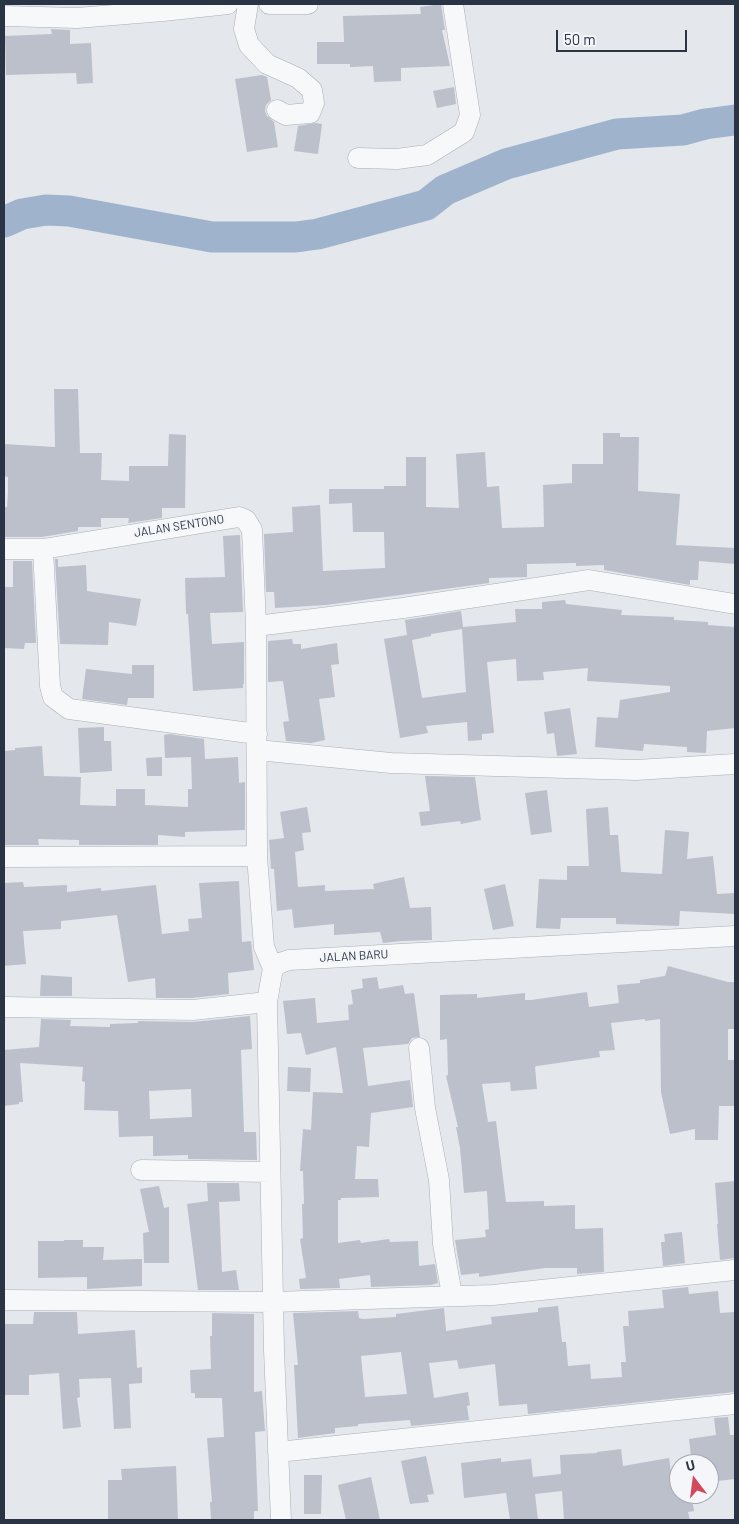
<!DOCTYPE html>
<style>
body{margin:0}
#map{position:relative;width:739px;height:1524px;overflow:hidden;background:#e4e7ec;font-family:Barlow,sans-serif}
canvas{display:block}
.frame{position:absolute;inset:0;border:5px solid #2b3445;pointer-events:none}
.north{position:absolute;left:669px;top:1454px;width:50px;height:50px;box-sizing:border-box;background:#f4f6f9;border:1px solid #a4a8b1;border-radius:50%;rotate:345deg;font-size:14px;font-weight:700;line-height:20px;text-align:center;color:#2b3445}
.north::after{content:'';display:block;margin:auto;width:18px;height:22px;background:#d1495b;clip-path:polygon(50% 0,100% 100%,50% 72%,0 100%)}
.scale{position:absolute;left:556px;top:30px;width:131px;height:22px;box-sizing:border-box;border:2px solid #2b3445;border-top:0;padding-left:6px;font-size:15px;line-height:18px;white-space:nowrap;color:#2b3445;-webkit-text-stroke:4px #f4f6f9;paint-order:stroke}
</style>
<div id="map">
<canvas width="739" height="1524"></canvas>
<div class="frame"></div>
<div class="north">U</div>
<div class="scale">50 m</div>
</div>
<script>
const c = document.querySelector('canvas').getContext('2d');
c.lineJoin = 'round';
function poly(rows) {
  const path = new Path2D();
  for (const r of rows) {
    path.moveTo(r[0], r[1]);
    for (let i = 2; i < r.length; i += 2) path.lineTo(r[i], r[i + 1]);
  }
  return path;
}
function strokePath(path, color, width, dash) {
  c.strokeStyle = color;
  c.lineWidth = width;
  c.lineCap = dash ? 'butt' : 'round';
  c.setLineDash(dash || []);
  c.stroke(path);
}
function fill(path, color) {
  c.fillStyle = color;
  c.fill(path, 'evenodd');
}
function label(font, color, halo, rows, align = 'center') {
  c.font = font + ' Barlow,sans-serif';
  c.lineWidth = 5;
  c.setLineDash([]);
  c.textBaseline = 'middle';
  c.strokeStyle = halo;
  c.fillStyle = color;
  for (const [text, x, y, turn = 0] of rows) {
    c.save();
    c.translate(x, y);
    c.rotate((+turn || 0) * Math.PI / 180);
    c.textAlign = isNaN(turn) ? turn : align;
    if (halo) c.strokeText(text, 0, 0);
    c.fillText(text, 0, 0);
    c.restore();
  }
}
strokePath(poly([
 [4,222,22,214,46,210,69,211,212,237,296,237,318,234,426,205,445,190,506,164,617,134,683,130,705,124,735,120]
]), '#9fb4cc', 31);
fill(poly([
 [441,4,445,30,442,30,450,66,401,68,401,81,374,82,373,66,350,67,350,64,317,64,317,42,344,42,343,16,421,14,420,7],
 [51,29,70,30,70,44,91,43,93,83,77,84,76,73,6,75,5,36,52,34],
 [262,75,267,77,271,100,266,105,265,111,267,116,274,122,278,147,247,152,235,79],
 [454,87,456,104,437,108,433,91],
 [315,123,322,124,318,154,294,151,298,126],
 [54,389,78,389,80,453,102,453,101,480,129,481,129,466,168,466,169,434,186,435,185,508,162,508,162,518,128,523,129,518,101,518,101,527,78,527,78,531,42,537,4,537,4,507,7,507,8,493,8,477,4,476,4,444,55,447],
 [603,433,620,433,620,437,639,437,638,491,680,494,676,545,735,548,735,564,699,561,698,580,690,580,690,585,604,570,604,565,576,566,576,563,527,564,527,577,489,578,489,583,326,605,275,608,274,592,266,592,264,534,293,532,292,507,320,505,323,571,385,568,384,532,353,532,352,503,329,504,329,489,384,489,384,486,406,486,406,457,426,457,426,507,459,508,456,454,485,452,487,487,499,486,502,528,544,527,543,485,572,483,572,464,603,464],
 [240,535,243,612,210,613,212,644,244,642,244,684,243,684,243,688,193,691,188,614,186,614,185,578,225,577,223,536],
 [55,559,58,559,58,567,86,565,87,591,141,599,136,626,109,622,108,645,60,644],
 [13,561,32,561,36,643,25,643,24,649,4,648,4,587,13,587],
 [565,600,566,604,622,610,621,615,674,617,674,620,708,622,708,625,735,627,735,728,707,731,706,753,687,752,687,747,644,744,643,751,595,747,597,717,618,718,620,700,670,692,670,686,587,681,588,668,543,672,544,680,517,681,516,659,487,662,494,733,482,734,482,740,468,741,467,722,426,726,428,733,400,738,384,639,407,635,405,620,461,611,463,627,516,622,515,609,542,609,542,602],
 [462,629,466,692,422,698,412,640,431,636,431,634],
 [292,639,293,644,301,644,301,649,337,643,339,664,331,665,335,697,319,699,325,740,311,743,286,741,283,722,289,721,283,681,268,682,268,641],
 [132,665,154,665,154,698,128,698,127,705,82,699,86,669,132,674],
 [570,708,577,754,557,756,554,733,547,734,544,712],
 [104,727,104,741,111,741,112,771,80,773,78,728],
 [169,734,204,739,205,759,238,757,239,783,245,782,245,830,185,832,185,837,158,835,158,845,79,845,79,840,38,839,39,845,4,845,4,751,15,750,15,748,42,746,44,776,81,777,80,805,116,806,116,789,145,789,145,805,188,807,188,789,192,789,191,757,165,758,164,735],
 [162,757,162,776,147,776,146,758],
 [425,776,475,777,481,820,461,824,460,821,421,826,419,812,430,811],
 [547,790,552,832,531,835,525,793],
 [307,807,311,832,302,833,304,850,295,852,298,887,325,885,325,891,374,889,373,884,404,877,410,908,431,907,432,940,401,941,383,943,380,932,334,935,334,924,294,928,292,909,277,911,274,869,271,869,269,840,284,838,280,812],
 [608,807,610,835,618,835,621,872,662,874,665,830,689,832,687,859,713,856,717,894,735,893,735,914,680,911,679,926,616,924,616,918,561,918,560,929,536,928,539,879,567,880,567,866,589,866,586,809],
 [239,881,242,942,251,941,254,970,228,973,229,994,192,998,156,998,155,978,128,982,117,915,61,921,61,929,23,931,26,964,4,966,4,883,23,882,24,887,67,885,67,892,101,888,101,891,156,885,162,934,189,931,188,919,202,918,199,883],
 [505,884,514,926,493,930,484,889],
 [668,966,728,982,735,982,735,1029,728,1029,728,1060,735,1060,735,1106,719,1106,718,1140,695,1140,695,1129,670,1134,661,1092,660,1019,645,1021,645,1019,611,1023,615,1050,599,1051,600,1057,537,1066,535,1067,537,1089,511,1091,510,1082,482,1084,488,1122,496,1121,506,1202,544,1201,544,1206,575,1205,575,1229,603,1228,604,1272,577,1274,577,1268,545,1268,479,1277,479,1273,461,1275,455,1240,486,1237,485,1230,489,1229,487,1191,464,1193,460,1148,456,1127,458,1127,446,1076,448,1075,447,1039,440,1040,440,995,477,994,477,998,525,993,525,1000,531,1000,587,992,589,1007,619,1003,617,985,640,983,640,980,665,976],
 [41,975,72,977,72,996,40,996],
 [377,977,379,989,403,985,405,994,414,993,420,1037,412,1038,408,1044,363,1048,368,1086,410,1080,413,1107,371,1113,369,1147,357,1146,355,1179,378,1179,379,1197,341,1198,341,1200,338,1200,338,1243,360,1240,361,1243,389,1239,390,1242,418,1241,419,1266,435,1264,438,1283,431,1285,371,1287,370,1275,339,1279,340,1288,300,1289,299,1279,306,1278,300,1239,303,1238,302,1204,304,1204,303,1171,300,1171,303,1129,311,1130,313,1092,343,1093,336,1047,306,1055,301,1033,287,1034,283,1001,315,998,317,1023,349,1020,348,1005,353,1004,351,990,363,988,362,979],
 [250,1016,252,1049,241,1050,244,1132,256,1132,257,1160,188,1159,188,1155,153,1156,153,1136,119,1137,118,1111,84,1110,85,1082,82,1081,83,1067,20,1063,23,1102,19,1102,19,1104,4,1106,4,1050,39,1047,41,1019,71,1020,70,1026,110,1027,110,1024,138,1023,138,1021,193,1022],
 [191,1089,192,1117,150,1119,149,1091],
 [288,1067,311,1068,310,1092,287,1091],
 [735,1181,735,1206,734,1206,735,1258,720,1260,717,1224,718,1224,715,1183],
 [207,1183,239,1183,240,1201,219,1202,222,1272,236,1270,239,1290,198,1290,187,1204,208,1201],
 [159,1186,164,1208,169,1207,169,1263,144,1263,143,1233,149,1232,140,1189],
 [682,1232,685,1263,663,1266,661,1242,665,1242,664,1234],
 [64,1240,83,1240,83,1247,104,1247,103,1260,142,1259,142,1286,87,1289,87,1277,38,1278,38,1241,64,1241],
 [688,1287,689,1294,718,1291,720,1313,735,1312,735,1392,528,1414,527,1404,499,1406,495,1364,459,1369,457,1360,429,1363,434,1398,468,1392,470,1405,467,1406,469,1420,411,1426,410,1420,358,1424,358,1426,335,1428,335,1433,298,1438,294,1365,298,1365,293,1313,358,1311,359,1318,363,1319,396,1317,396,1314,444,1308,446,1331,492,1324,491,1317,538,1312,538,1308,558,1306,562,1342,566,1342,568,1366,590,1364,591,1379,622,1377,621,1362,626,1362,623,1326,629,1326,628,1311,664,1308,662,1290],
 [401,1352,407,1394,365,1397,361,1356],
 [34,1312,77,1312,78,1334,135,1330,137,1368,142,1367,142,1383,129,1384,131,1428,114,1429,111,1378,79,1379,80,1397,77,1398,81,1427,63,1429,59,1373,29,1375,29,1395,4,1395,4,1324,33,1324],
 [212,1313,254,1314,254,1392,262,1391,265,1431,255,1432,258,1511,254,1511,254,1520,211,1520,210,1502,212,1502,207,1438,224,1437,222,1398,195,1398,195,1393,191,1393,190,1370,211,1369,210,1336,212,1336],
 [728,1417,730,1435,735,1435,735,1479,709,1482,709,1464,692,1464,689,1439,716,1435,714,1418],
 [621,1449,623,1466,669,1458,674,1494,691,1494,694,1511,688,1512,690,1520,564,1520,562,1491,535,1494,538,1520,510,1520,506,1493,464,1498,461,1463,501,1458,501,1462,531,1459,533,1477,561,1474,560,1455,597,1453,597,1452],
 [426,1456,434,1494,427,1495,429,1502,410,1504,401,1461],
 [176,1466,178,1520,108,1520,108,1480,122,1480,121,1469],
 [304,1475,322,1475,321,1514,304,1514],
 [371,1477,380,1520,346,1520,338,1485]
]), '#bbc0ca');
const minor = poly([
 [248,4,244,29,249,45,267,64,298,78,312,90,314,103,310,113,286,115,277,110],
 [269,4,308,4],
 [4,16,77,18,163,11,228,4],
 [358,158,397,159,427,155,464,132,470,115,453,4],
 [4,549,43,549,239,517,246,520,252,530,256,626,257,856,264,947,273,968],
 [43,549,50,686,53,697,69,709,257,734],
 [256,626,403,608,589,580,735,604],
 [257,750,391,763,636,770,735,764],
 [4,857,257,856],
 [267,1002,274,1350,281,1520],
 [4,1007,193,1010,267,1002,273,968,280,963,289,960,735,936],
 [419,1048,425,1108,439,1180,443,1244,452,1295],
 [141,1170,270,1172],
 [4,1300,273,1302,493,1295,735,1270],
 [278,1452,735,1404]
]);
strokePath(minor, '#a9aeb7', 21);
strokePath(minor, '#f7f8fa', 20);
label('12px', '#2b3445', '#f4f6f9', [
 ["JALAN SENTONO",179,526,-9],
 ["JALAN BARU",354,956,-3]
]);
</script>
